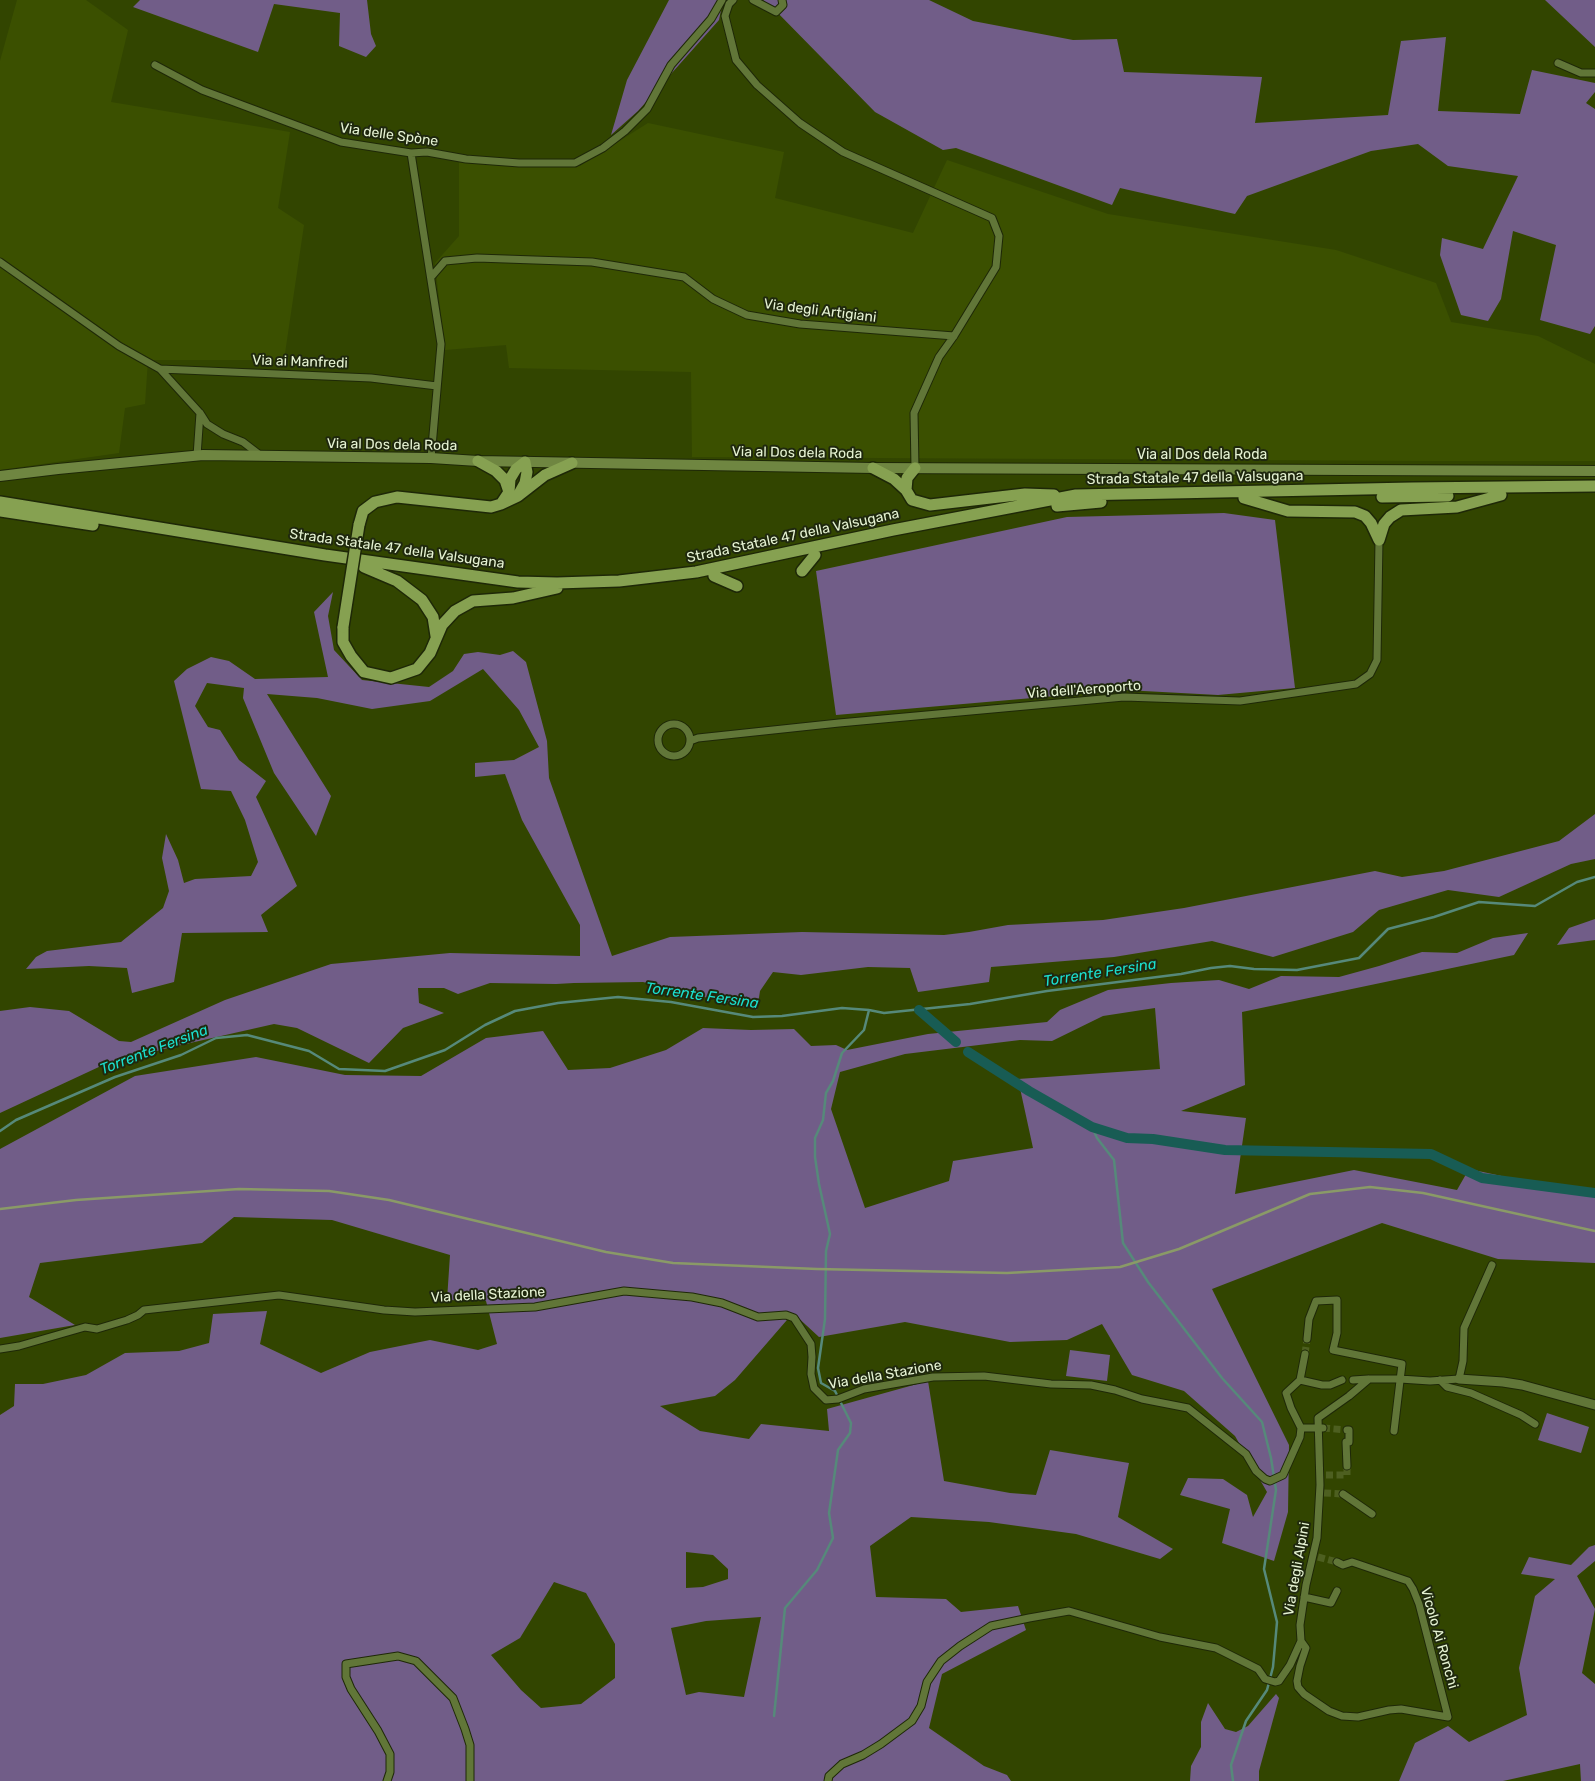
<!DOCTYPE html>
<meta charset="utf-8">
<style>
body{margin:0}
canvas{display:block;background:#324500}
</style>
<canvas width="1595" height="1781"></canvas>
<script>
const c = document.querySelector('canvas').getContext('2d');
c.lineJoin = 'round';
function fill(path, color) {
  c.fillStyle = color;
  c.fill(path, 'evenodd');
}
function poly(rows) {
  const path = new Path2D();
  for (const r of rows) {
    if (r.length === 3) {
      path.moveTo(r[0] + r[2], r[1]);
      path.arc(r[0], r[1], r[2], 0, 2 * Math.PI);
      continue;
    }
    path.moveTo(r[0], r[1]);
    for (let i = 2; i < r.length; i += 2) path.lineTo(r[i], r[i + 1]);
  }
  return path;
}
function strokePath(path, color, width, dash) {
  c.strokeStyle = color;
  c.lineWidth = width;
  c.lineCap = dash ? 'butt' : 'round';
  c.setLineDash(dash || []);
  c.stroke(path);
}
function label(font, color, halo, rows, align = 'center') {
  c.font = font + ' Rubik,sans-serif';
  c.lineWidth = 4;
  c.setLineDash([]);
  c.textBaseline = 'middle';
  c.strokeStyle = halo;
  c.fillStyle = color;
  for (const [text, x, y, turn = 0] of rows) {
    c.save();
    c.translate(x, y);
    c.rotate((+turn || 0) * Math.PI / 180);
    c.textAlign = isNaN(turn) ? turn : align;
    if (halo) c.strokeText(text, 0, 0);
    c.fillText(text, 0, 0);
    c.restore();
  }
}
fill(poly([
 [17,0,86,0,128,30,111,102,290,132,278,208,304,225,284,360,148,360,145,404,125,408,119,453,0,470,0,61],
 [648,123,784,152,775,198,913,233,947,160,1108,214,1336,250,1436,283,1451,322,1538,336,1595,364,1595,461,1435,461,692,457,691,372,509,368,506,345,445,350,435,263,459,236,459,155,580,166]
]), '#3b5000');
fill(poly([
 [140,0,367,0,371,34,376,46,366,57,339,46,340,13,274,4,258,52,133,7],
 [669,0,723,0,719,20,638,111,611,135,627,80],
 [763,0,929,0,973,21,1073,40,1117,39,1124,72,1262,77,1255,123,1388,115,1401,41,1446,37,1438,111,1520,114,1532,70,1595,83,1595,92,1586,103,1595,109,1595,326,1590,334,1540,320,1556,245,1513,231,1501,299,1488,321,1461,315,1440,255,1442,238,1483,249,1518,176,1448,166,1418,144,1371,151,1247,196,1235,214,1120,188,1112,205,956,148,943,150,875,112,772,7],
 [1545,0,1595,0,1595,47],
 [1224,513,1275,520,1295,688,1218,695,1125,690,836,715,816,571,1067,517],
 [333,592,328,616,334,650,362,680,429,687,453,671,464,654,478,652,500,655,513,651,526,662,547,741,549,778,612,956,670,937,802,932,944,935,969,932,1008,925,1103,920,1184,908,1375,871,1402,877,1444,871,1559,841,1595,814,1595,859,1571,864,1499,897,1448,890,1379,910,1353,932,1273,957,1212,941,1114,957,991,967,989,982,918,992,910,968,868,967,801,975,773,972,760,991,757,1010,643,982,574,983,556,984,490,983,458,994,444,988,418,988,419,1003,444,1013,403,1028,369,1063,297,1028,274,1024,168,1048,101,1066,0,1113,0,1011,30,1007,69,1011,119,1041,131,1042,225,1000,331,964,450,953,580,956,580,925,522,820,505,774,475,777,475,763,514,760,539,747,519,710,483,669,430,701,372,709,317,698,267,694,331,796,316,836,274,773,243,698,244,688,207,683,195,706,208,727,220,730,239,760,266,781,256,797,297,886,261,915,268,932,182,933,174,982,132,993,127,968,89,966,26,969,36,957,47,951,121,942,163,908,169,891,162,858,166,834,178,860,184,883,195,879,251,876,258,862,245,820,231,791,201,789,174,681,187,669,211,657,229,661,255,679,328,677,314,612],
 [1595,919,1595,940,1557,945,1569,928],
 [1528,933,1514,955,1242,1012,1245,1085,1181,1111,1246,1118,1235,1194,1354,1170,1457,1190,1469,1169,1595,1196,1595,1263,1498,1259,1382,1223,1212,1289,1289,1445,1288,1512,1274,1561,1222,1543,1230,1509,1180,1495,1188,1478,1223,1479,1247,1495,1253,1517,1267,1492,1235,1436,1184,1391,1132,1375,1102,1324,1067,1340,1010,1342,905,1322,819,1337,793,1313,735,1380,715,1396,660,1406,700,1431,749,1439,761,1424,829,1431,827,1409,928,1381,944,1481,1010,1493,1036,1495,1050,1450,1129,1463,1118,1517,1173,1549,1160,1559,1076,1534,989,1522,911,1517,870,1546,876,1597,946,1599,961,1612,1018,1606,1026,1630,942,1674,929,1728,984,1766,1007,1775,1011,1781,0,1781,0,1415,14,1406,15,1384,43,1384,86,1375,125,1353,179,1351,209,1343,213,1314,267,1311,260,1344,321,1373,370,1352,430,1340,478,1350,497,1344,486,1301,447,1300,450,1255,332,1220,234,1217,202,1243,40,1263,29,1297,75,1325,0,1338,0,1149,135,1076,256,1057,345,1075,421,1076,486,1038,543,1031,568,1070,610,1068,666,1050,703,1028,751,1030,794,1029,811,1046,836,1045,847,1050,928,1034,1047,1022,1060,1010,1108,990,1171,983,1219,980,1249,989,1281,976,1339,977,1379,966,1422,952,1457,953,1493,938],
 [1155,1008,1160,1069,1018,1079,1033,1148,953,1161,949,1181,865,1208,831,1109,840,1072,905,1054,1020,1040,1052,1041,1103,1016],
 [686,1552,713,1555,728,1569,728,1579,703,1587,686,1588],
 [554,1582,586,1593,615,1644,615,1678,581,1704,541,1708,521,1690,491,1655,520,1638],
 [761,1617,744,1697,699,1692,686,1695,671,1628,706,1621],
 [1070,1350,1110,1355,1107,1381,1066,1376],
 [1547,1413,1589,1427,1581,1453,1538,1440],
 [1595,1545,1595,1561,1577,1576,1595,1609,1582,1673,1595,1684,1595,1781,1581,1781,1580,1764,1503,1781,1399,1781,1415,1743,1448,1726,1469,1742,1527,1715,1519,1668,1535,1596,1555,1579,1521,1574,1529,1557,1571,1565,1589,1547],
 [1276,1694,1279,1698,1259,1771,1259,1781,1190,1781,1191,1766,1201,1747,1201,1722,1208,1703,1225,1729,1236,1732,1248,1726]
]), '#715d88');
strokePath(poly([
 [1092,1127,1097,1138,1114,1160,1123,1243,1148,1282,1222,1378,1262,1422,1271,1458,1276,1490,1264,1569,1277,1622,1273,1667,1267,1690,1246,1721,1231,1765,1233,1781],
 [0,1131,16,1120,115,1077,181,1055,216,1038,247,1035,309,1051,339,1069,385,1071,445,1050,485,1025,515,1011,558,1003,618,997,671,1002,753,1017,782,1016,842,1008,869,1010,884,1013,970,1004,1047,991,1181,974,1211,968,1230,966,1254,969,1297,970,1359,958,1388,929,1434,917,1479,902,1535,906,1577,882,1595,877],
 [774,1716,785,1608,817,1570,833,1538,829,1513,838,1450,850,1433,851,1423,835,1391,821,1383,818,1368,825,1319,826,1251,830,1234,819,1184,815,1157,815,1138,823,1120,826,1093,833,1081,842,1053,864,1030,869,1010]
]), '#56897a', 2.5);
strokePath(poly([
 [919,1010,956,1042],
 [968,1052,1029,1091,1092,1127,1127,1138,1153,1139,1225,1150,1431,1154,1482,1178,1595,1193]
]), '#185c54', 10);
strokePath(poly([
 [1305,1354,1307,1339],
 [1323,1428,1347,1430],
 [1326,1475,1347,1475,1347,1466],
 [1324,1493,1343,1494],
 [1318,1557,1337,1562]
]), '#4d5f20', 7, [7, 3.5]);
const minor = poly([
 [733,0,729,4,725,16,736,60,757,85,800,123,843,152,992,218,999,236,996,267,954,336,939,357,914,413,915,468],
 [753,0,776,12,783,5,782,0],
 [1558,63,1581,73,1595,73],
 [155,65,202,90,341,142,411,153,427,152,466,159,519,163,575,163,603,148,625,131,647,109,671,65,711,19,722,0],
 [411,153,441,344,431,458],
 [0,262,119,346,160,369,371,378,437,386],
 [432,276,445,261,477,258,592,262,684,277,713,299,747,315,800,324,954,336],
 [160,369,200,413,207,424,223,434,243,442,260,455],
 [197,456,200,413],
 [674,740,16],
 [690,741,698,738,839,723,1124,697,1240,701,1356,684,1370,674,1377,660,1379,540],
 [1307,1339,1309,1319,1316,1301,1337,1300,1337,1333,1333,1350,1402,1364,1394,1431],
 [0,1349,19,1346,85,1327,97,1329,127,1320,138,1315,144,1310,279,1295,384,1310,415,1312,535,1307,624,1291,692,1297,722,1303,758,1317,786,1315,794,1318,811,1344,812,1357,811,1374,814,1388,826,1400,838,1399,864,1389,933,1377,984,1376,1051,1384,1091,1385,1115,1390,1142,1399,1188,1408,1246,1454,1256,1471,1265,1479,1270,1481,1283,1475,1300,1437,1301,1428],
 [1300,1380,1322,1385,1330,1385,1342,1380],
 [1353,1380,1368,1379],
 [1440,1380,1447,1387,1471,1393,1521,1415,1535,1424],
 [1301,1428,1291,1408,1286,1393,1300,1380,1305,1354],
 [1301,1428,1323,1428],
 [1347,1430,1349,1430,1349,1442,1346,1442,1347,1466],
 [1343,1494,1372,1514],
 [1304,1597,1331,1603,1337,1591],
 [1301,1641,1306,1648,1300,1666,1297,1681,1298,1687,1304,1694,1329,1711,1342,1716,1358,1717,1389,1710,1401,1709,1448,1717,1419,1604,1413,1589,1408,1581,1352,1562,1343,1565,1337,1562],
 [387,1781,390,1772,390,1754,378,1731,351,1689,346,1677,346,1664,398,1656,416,1661,453,1698,465,1729,470,1745,470,1781],
 [828,1781,829,1776,842,1764,863,1755,881,1744,912,1721,921,1706,927,1682,941,1661,960,1646,991,1626,1029,1618,1069,1611,1160,1637,1216,1648,1258,1669,1265,1679,1275,1682,1279,1681,1290,1665,1301,1641,1300,1625,1306,1585,1317,1538,1320,1485,1318,1418,1349,1396,1369,1379,1400,1379,1430,1381,1459,1379,1463,1361,1464,1328,1492,1265]
]);
const tertiary = poly([
 [1459,1379,1503,1382,1522,1385,1595,1405]
]);
const secondary = poly([
 [0,476,58,469,203,455,431,458,478,461,873,468,1595,471]
]);
const trunk = poly([
 [478,461,496,471,505,480,508,489],
 [873,468,894,479,906,490,912,500,930,505,1025,494,1054,495],
 [906,490,907,478,915,468],
 [1382,497,1448,496],
 [1244,498,1288,511,1355,512,1365,516,1371,523,1379,540],
 [0,502,325,555,518,582,557,583,619,581,696,572,893,530,1076,495,1412,488,1595,486],
 [501,504,509,492,510,479,516,469,525,462,527,472,525,483,520,492],
 [1057,506,1101,502],
 [0,511,93,525],
 [359,525,363,511,375,502,397,497,491,507,501,504,518,496,545,475,572,463],
 [1379,540,1384,524,1390,517,1401,510,1457,507,1501,495],
 [364,567,397,581,422,600,433,617,436,636],
 [802,571,815,555],
 [714,576,737,586],
 [343,627,343,642,351,656,364,672,391,678,417,669,430,653,442,625,455,611,473,601,513,598,557,588]
]);
strokePath(minor, '#1e2807', 9);
strokePath(tertiary, '#1e2807', 11);
strokePath(secondary, '#1e2807', 12);
strokePath(trunk, '#1e2807', 14);
strokePath(minor, '#617638', 7);
strokePath(tertiary, '#617638', 9);
strokePath(secondary, '#6f8641', 10);
strokePath(trunk, '#86a151', 11);
strokePath(poly([
 [0,1209,76,1200,239,1189,329,1191,389,1200,606,1252,673,1263,817,1269,1007,1273,1120,1267,1179,1249,1310,1194,1370,1187,1423,1193,1595,1231]
]), '#8a9a67', 2.5);
const trunkBridge = poly([
 [343,627,359,525]
]);
strokePath(trunkBridge, '#1e2807', 14, []);
strokePath(trunkBridge, '#86a151', 11);
label('14px', '#e6f3d3', '#1f280e', [
 ["Via delle Spòne",389,135,8],
 ["Via degli Artigiani",820,311,7],
 ["Via ai Manfredi",300,362,2],
 ["Via al Dos dela Roda",392,445,1],
 ["Via al Dos dela Roda",797,453,1],
 ["Via al Dos dela Roda",1202,455],
 ["Strada Statale 47 della Valsugana",1195,478,-1],
 ["Strada Statale 47 della Valsugana",793,536,-12],
 ["Strada Statale 47 della Valsugana",397,549,8],
 ["Via dell'Aeroporto",1084,690,-4],
 ["Via della Stazione",488,1295,-3],
 ["Via della Stazione",885,1375,-10],
 ["Via degli Alpini",1297,1569,-80],
 ["Vicolo Ai Ronchi",1439,1638,74]
]);
label('italic 15px', '#1bdfce', '#1f280e', [
 ["Torrente Fersina",1100,973,-9],
 ["Torrente Fersina",702,996,8],
 ["Torrente Fersina",154,1050,-21]
]);
</script>
